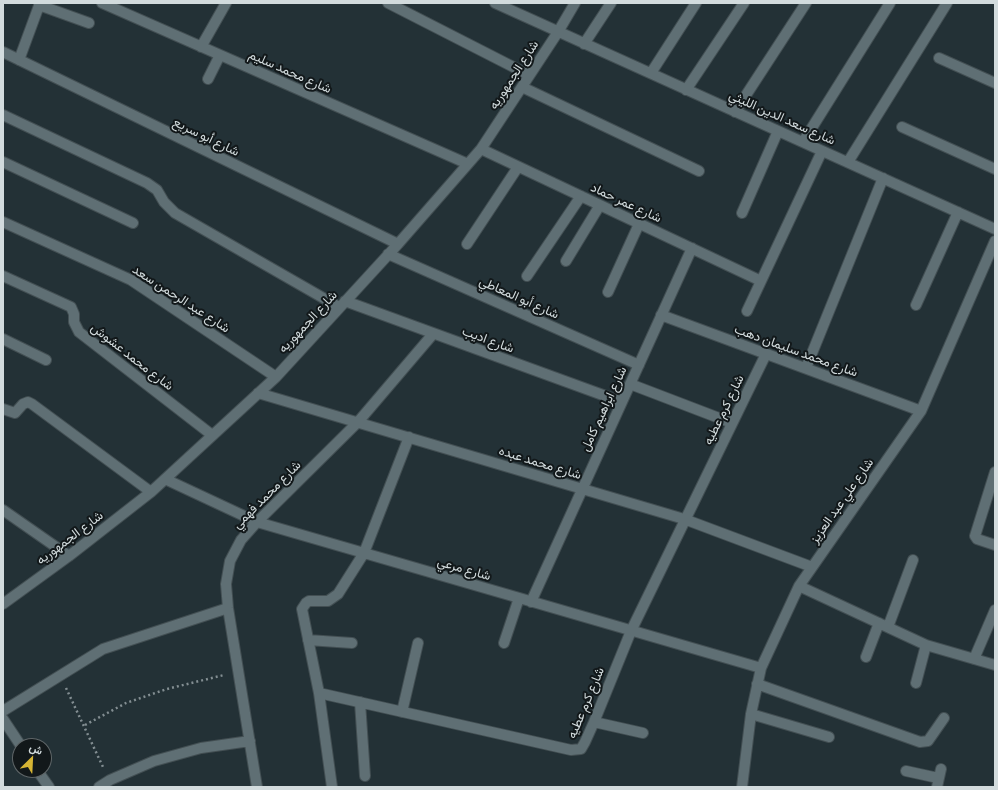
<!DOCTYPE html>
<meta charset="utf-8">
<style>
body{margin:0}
#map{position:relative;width:998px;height:790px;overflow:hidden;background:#233136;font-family:Literata,Vazirmatn,serif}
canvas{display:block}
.frame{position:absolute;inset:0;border:4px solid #d2dbdd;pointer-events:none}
.north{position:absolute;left:12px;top:738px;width:40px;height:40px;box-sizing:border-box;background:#12181a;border:1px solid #5f6668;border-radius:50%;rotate:24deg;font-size:11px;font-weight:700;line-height:16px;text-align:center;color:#d2dbdd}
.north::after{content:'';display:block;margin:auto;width:14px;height:18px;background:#d6b534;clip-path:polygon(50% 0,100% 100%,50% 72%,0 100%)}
</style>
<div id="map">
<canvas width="998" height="790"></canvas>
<div class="frame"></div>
<div class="north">ش</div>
</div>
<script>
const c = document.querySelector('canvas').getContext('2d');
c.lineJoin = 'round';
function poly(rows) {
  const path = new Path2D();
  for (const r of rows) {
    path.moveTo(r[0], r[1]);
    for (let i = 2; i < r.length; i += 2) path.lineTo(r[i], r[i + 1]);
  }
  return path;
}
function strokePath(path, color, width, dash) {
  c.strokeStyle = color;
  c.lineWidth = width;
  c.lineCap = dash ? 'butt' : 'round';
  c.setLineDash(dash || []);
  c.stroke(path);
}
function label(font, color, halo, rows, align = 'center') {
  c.font = font + ' Literata,Vazirmatn,serif';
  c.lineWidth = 4;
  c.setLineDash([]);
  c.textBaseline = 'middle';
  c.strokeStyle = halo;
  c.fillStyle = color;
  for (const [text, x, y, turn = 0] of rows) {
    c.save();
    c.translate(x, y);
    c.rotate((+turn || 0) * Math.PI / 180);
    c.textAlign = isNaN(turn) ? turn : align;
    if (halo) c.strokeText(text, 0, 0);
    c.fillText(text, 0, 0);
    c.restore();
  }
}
const minor = poly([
 [102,3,468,164],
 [388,3,529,75],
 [495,3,995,229],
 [39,5,89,23],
 [584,44,611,3],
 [201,47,226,3],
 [3,52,398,244],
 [939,58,995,83],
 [19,60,40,3],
 [651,73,696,3],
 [208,79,220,55],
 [522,87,699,171],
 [686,90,744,3],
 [735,112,806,3],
 [3,115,147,183,157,190,164,202,175,213,339,307],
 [902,127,995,169],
 [803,142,890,3],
 [481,149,761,281],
 [3,162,133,223],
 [848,162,947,3],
 [742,213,778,131],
 [3,222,131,280,276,377],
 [467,244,518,167],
 [388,254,639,365],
 [566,261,600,205],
 [3,276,71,307,74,314,74,322,79,332,212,435],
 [527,276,581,196],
 [608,292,639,224],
 [345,301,622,402],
 [916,305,958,212],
 [747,311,822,151],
 [661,315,921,411],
 [3,339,46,360],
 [806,368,883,178],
 [630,384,732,423],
 [258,393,684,519,812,567],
 [3,409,15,413,23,404,28,402,32,404,151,492],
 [409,437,364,553,338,594,328,601,309,601,306,603,302,609,319,693,571,750,581,749,585,742,594,722,631,631,766,354],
 [995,472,975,536,977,539,995,545],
 [165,479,257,522,761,668],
 [3,510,69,556],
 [799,586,926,645,995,665],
 [531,602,692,248],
 [3,604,69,556,151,492,276,377,398,244,481,149,558,32,575,3],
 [888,627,913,560],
 [308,640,352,643],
 [504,643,519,598],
 [866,657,879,623],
 [974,659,995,610],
 [916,683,926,645],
 [757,684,920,742,928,741,944,718],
 [319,693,332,787],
 [360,702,365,776],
 [3,711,103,649,228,608],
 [402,712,418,643],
 [751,714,829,737],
 [3,719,21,746],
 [594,722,643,733],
 [37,770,49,787],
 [906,771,938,778],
 [99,787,110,780,154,761,201,748,250,741],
 [257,787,228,608,226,584,230,561,241,540,257,522,358,422,433,334],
 [742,787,751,714,761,668,799,586,921,411,995,241],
 [937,787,941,769]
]);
strokePath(minor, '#434f53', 12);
strokePath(poly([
 [66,688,103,767],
 [85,725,126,703,167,689,224,675]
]), '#838e92', 2.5, [2, 3]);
strokePath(minor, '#5f6f74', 10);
label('13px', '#d2dbdd', '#12181a', [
 ["شارع محمد سليم",290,72,24],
 ["شارع الجمهوريه",514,75,-57],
 ["شارع سعد الدين الليثي",782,118,24],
 ["شارع أبو سريع",206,137,26],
 ["شارع عمر حماد",626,203,25],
 ["شارع أبو المعاطي",519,298,24],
 ["شارع عبد الرحمن سعد",181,299,33],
 ["شارع الجمهوريه",308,322,-47],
 ["شارع اديب",488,340,20],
 ["شارع محمد سليمان دهب",796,351,20],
 ["شارع محمد عشوش",132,357,38],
 ["شارع ابراهيم كامل",604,409,-65],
 ["شارع كرم عطيه",724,410,-64],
 ["شارع محمد عبده",540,463,17],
 ["شارع محمد فهمي",267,495,-45],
 ["شارع علي عبد العزيز",842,501,-55],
 ["شارع الجمهوريه",70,538,-37],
 ["شارع مرعي",464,569,16],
 ["شارع كرم عطيه",586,703,-67]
]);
</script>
